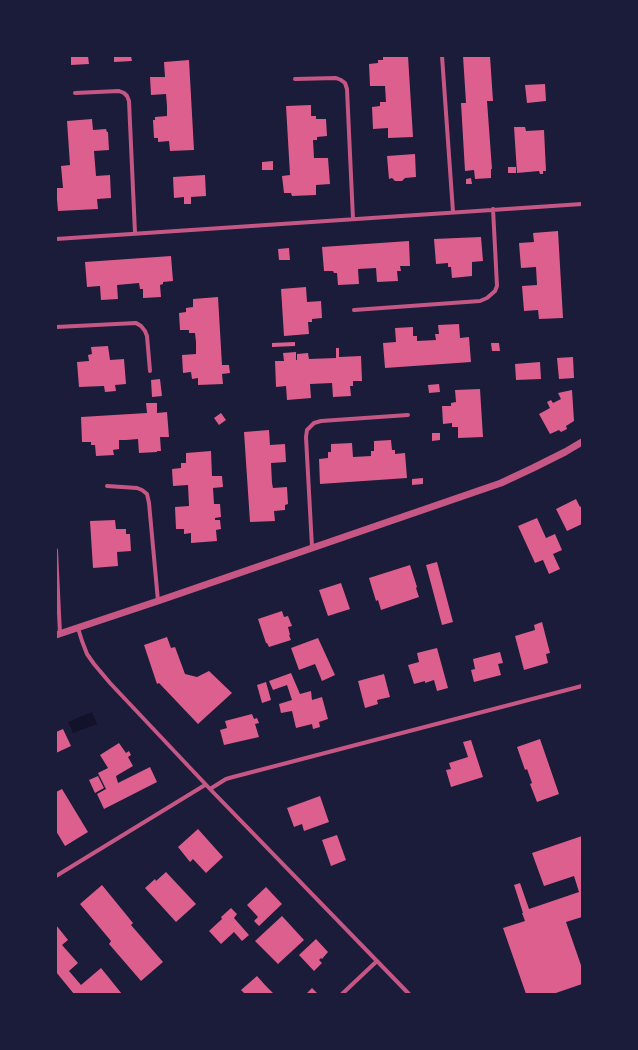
<!DOCTYPE html>
<style>
body{margin:0}
#map{position:relative;width:638px;height:1050px;overflow:hidden;background:#1b1b3a;font-family:"Source Sans 3",sans-serif}
canvas{display:block}
.frame{position:absolute;inset:0;border:57px solid #1b1b3a;pointer-events:none}
</style>
<div id="map">
<canvas width="638" height="1050"></canvas>
<div class="frame"></div>
</div>
<script>
const c = document.querySelector('canvas').getContext('2d');
c.lineJoin = 'round';
function fill(path, color) {
  c.fillStyle = color;
  c.fill(path, 'evenodd');
}
function poly(rows) {
  const path = new Path2D();
  for (const r of rows) {
    path.moveTo(r[0], r[1]);
    for (let i = 2; i < r.length; i += 2) path.lineTo(r[i], r[i + 1]);
  }
  return path;
}
function strokePath(path, color, width, dash) {
  c.strokeStyle = color;
  c.lineWidth = width;
  c.lineCap = dash ? 'butt' : 'round';
  c.setLineDash(dash || []);
  c.stroke(path);
}
fill(poly([
 [92,712,97,724,73,733,68,722]
]), '#12122b');
fill(poly([
 [71,56,88,56,89,64,71,65],
 [114,56,131,56,132,61,114,62],
 [383,56,408,56,413,137,388,138,388,128,373,129,372,107,380,106,380,102,386,102,385,86,370,86,369,64,378,63,378,60,383,60],
 [463,56,490,56,493,101,487,101,492,169,491,169,491,178,475,179,474,170,465,171,461,103,466,103],
 [189,60,194,150,170,151,169,141,158,142,158,138,154,138,153,120,155,120,155,117,167,116,167,106,166,94,151,95,150,77,165,77,164,62],
 [545,84,546,101,527,103,525,85],
 [311,105,311,116,316,116,316,119,326,119,327,136,317,137,317,140,313,140,314,158,328,158,330,184,316,185,316,195,292,196,291,193,284,193,282,176,290,175,286,106],
 [92,119,93,130,106,129,107,132,108,132,109,150,94,151,96,176,110,175,111,198,97,199,98,209,58,211,56,188,63,188,61,166,70,165,67,121],
 [514,127,525,127,526,131,544,130,546,171,543,171,543,174,540,174,539,171,517,173],
 [415,154,416,177,405,178,402,181,395,181,392,178,389,179,387,156],
 [273,161,273,170,262,170,262,162],
 [508,167,516,167,516,173,508,173],
 [205,175,206,196,191,197,191,204,184,204,184,197,174,198,173,177],
 [471,178,472,184,466,184,466,179],
 [558,231,563,318,539,319,538,310,524,311,522,286,537,285,536,267,521,268,519,243,534,242,533,233],
 [481,237,483,261,472,262,472,276,452,278,451,267,448,267,448,263,436,264,434,239],
 [409,241,410,266,400,266,401,271,397,271,398,281,377,282,376,268,358,269,359,284,338,285,337,273,334,273,333,271,324,271,322,247],
 [289,248,290,260,279,260,278,249],
 [171,256,173,281,163,282,163,284,160,285,161,297,143,298,143,289,140,289,139,283,117,285,118,299,101,300,100,286,87,287,85,262],
 [306,287,307,302,321,301,322,318,312,319,312,322,308,322,309,334,284,336,281,289],
 [218,297,222,365,229,365,230,373,222,374,223,384,198,385,198,378,192,379,191,372,183,373,182,355,196,354,196,342,195,333,189,333,189,330,180,330,179,313,186,312,186,308,193,307,193,299],
 [459,324,460,338,469,337,471,362,385,368,383,343,396,342,395,328,413,327,413,336,417,336,417,341,436,340,435,334,439,334,438,325],
 [295,342,295,346,272,347,272,343],
 [491,343,499,343,500,351,492,351],
 [108,346,110,360,124,359,126,384,115,385,116,391,105,392,104,386,79,387,77,362,89,361,88,355,92,354,91,347],
 [336,348,339,348,339,357,361,356,362,381,353,381,353,386,350,386,351,396,333,397,332,383,310,384,311,398,287,400,286,386,276,387,275,361,284,361,283,353,296,352,296,360,297,360,297,354,308,353,309,359,336,358],
 [573,357,574,378,559,379,557,358],
 [540,362,541,379,516,380,515,364],
 [160,379,162,396,152,397,151,380],
 [439,384,440,392,429,393,428,385],
 [480,389,483,437,458,438,458,427,452,427,452,423,443,424,442,406,451,406,451,403,456,402,455,390],
 [572,390,574,421,566,426,567,429,561,432,559,430,550,434,539,414,550,408,547,402,551,400,553,403,561,399,558,393],
 [146,403,157,403,157,413,167,412,169,437,160,437,161,451,157,451,157,452,139,453,138,439,126,440,119,440,119,449,113,450,114,455,96,456,95,445,91,445,91,442,82,442,81,417,147,413],
 [221,413,226,420,219,425,214,418],
 [269,430,270,445,285,444,286,462,271,463,272,483,273,488,287,487,288,504,285,505,285,510,274,511,275,521,250,522,244,432],
 [432,433,440,433,440,440,432,441],
 [391,440,392,450,395,450,395,454,405,453,407,478,320,484,319,459,328,458,328,452,331,452,331,444,352,443,353,457,371,456,371,451,374,451,374,441],
 [211,451,212,476,222,476,223,487,213,488,214,504,220,504,221,517,215,518,215,520,220,520,221,529,216,530,217,541,191,543,191,533,184,534,184,529,176,529,175,507,189,506,188,485,173,486,172,469,181,468,181,463,186,463,186,453],
 [423,478,423,484,412,485,412,479],
 [576,499,580,507,582,506,582,524,567,531,556,509],
 [537,518,546,538,555,534,562,550,553,554,560,569,549,574,543,560,535,563,518,526],
 [115,520,116,529,126,529,126,534,130,534,131,551,117,552,118,566,93,568,90,521],
 [437,562,453,622,442,625,426,565],
 [410,565,417,587,416,588,419,597,381,610,378,600,376,601,369,578],
 [341,583,350,609,328,616,319,590],
 [282,611,284,617,288,616,292,626,288,627,290,635,289,635,291,640,269,647,267,643,266,643,258,619],
 [542,622,550,653,546,654,548,663,524,670,515,636,535,630,534,625],
 [167,637,171,648,175,647,185,674,197,677,209,671,232,693,198,724,159,683,157,684,144,645],
 [318,638,335,675,322,681,315,664,299,670,291,648],
 [437,648,448,688,437,691,434,680,425,683,425,681,414,684,408,665,419,662,417,653],
 [500,652,503,663,498,664,501,675,474,682,471,670,475,669,473,659],
 [291,673,300,694,311,691,312,700,322,697,328,719,319,722,320,727,313,729,312,724,296,728,292,711,281,713,279,704,292,700,287,685,273,690,269,681],
 [384,674,390,697,377,700,378,704,365,708,358,681],
 [266,682,271,700,262,703,257,685],
 [252,714,254,719,257,718,259,723,255,724,259,737,224,745,220,730,227,728,225,721],
 [63,729,71,746,56,753,56,732],
 [540,739,559,794,537,802,530,784,532,783,527,769,525,770,517,747],
 [471,740,483,777,451,787,446,770,451,769,449,763,468,757,463,742],
 [119,743,126,753,129,751,131,755,128,757,133,766,116,776,118,783,150,767,157,782,104,809,97,794,106,789,98,773,108,768,100,755],
 [98,776,104,788,95,793,89,780],
 [62,789,88,832,65,846,56,831,56,792],
 [320,796,329,822,304,831,302,824,294,827,287,808],
 [198,829,223,857,206,873,193,859,190,862,178,847],
 [337,835,346,860,331,866,322,840],
 [582,836,582,917,566,922,582,968,582,984,553,994,526,994,503,928,525,921,522,913,523,913,514,885,520,883,529,909,579,892,574,876,544,886,532,853],
 [166,872,196,904,176,922,145,888,155,879,156,881],
 [102,885,133,923,131,925,163,962,141,981,109,944,111,941,80,904],
 [266,887,282,904,259,926,254,921,258,917,247,905],
 [231,908,237,914,234,918,249,935,242,941,234,932,221,944,209,931,222,919,221,917],
 [282,916,304,940,278,964,255,941],
 [56,925,68,940,62,945,78,963,69,971,81,985,101,968,122,994,74,994,56,972],
 [316,939,328,952,322,959,321,958,319,960,322,963,314,971,299,955],
 [257,976,265,985,274,994,245,994,241,990],
 [312,988,318,994,306,994]
]), '#dd5f8e');
strokePath(poly([
 [442,56,453,212],
 [295,79,336,78,341,80,345,83,347,89,353,219],
 [75,93,119,91,124,93,127,96,129,101,135,233],
 [56,239,582,204],
 [354,310,480,301,487,298,495,291,497,286,493,209],
 [56,327,136,323,141,326,145,331,147,336,150,371],
 [107,486,137,488,142,490,147,494,149,503,158,601],
 [312,547,306,437,307,430,314,423,321,421,408,415],
 [56,550,60,634],
 [78,628,82,641,87,654,94,664,110,683,210,789,409,994],
 [210,789,226,779,233,777,582,686],
 [56,876,205,785],
 [342,994,377,961]
]), '#c65784', 4);
strokePath(poly([
 [56,635,158,601,501,483,533,468,565,452,582,442]
]), '#c65784', 7);
</script>
